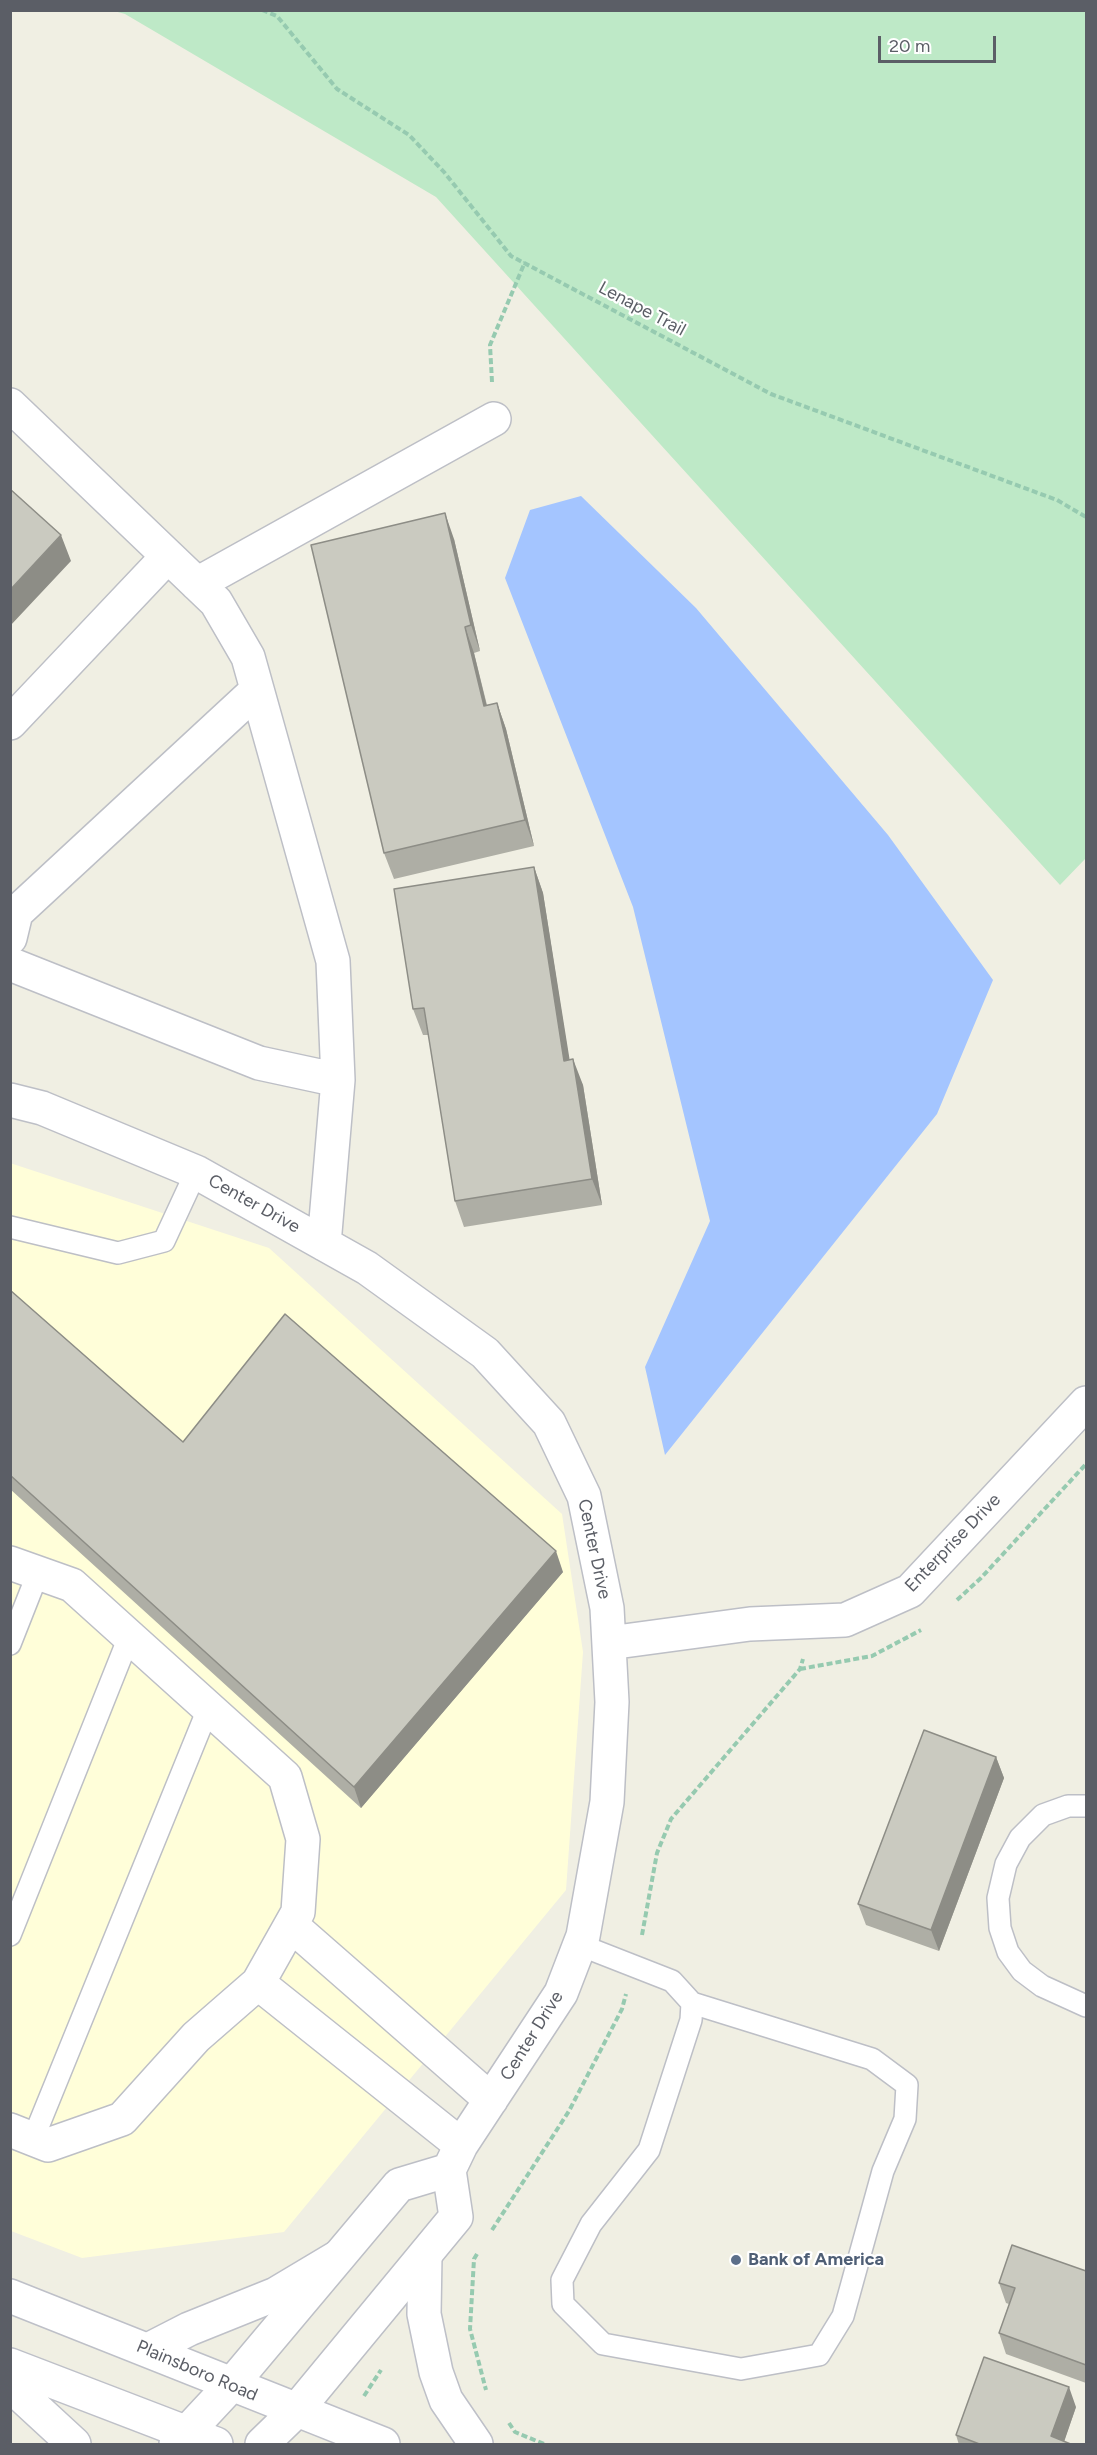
<!DOCTYPE html>
<style>
body{margin:0}
#map{position:relative;width:1097px;height:2455px;overflow:hidden;background:#f0efe3;font-family:Figtree,sans-serif}
canvas{display:block}
.frame{position:absolute;inset:0;border:12px solid #5b5e66;pointer-events:none}
.scale{position:absolute;left:878px;top:36px;width:118px;height:27px;box-sizing:border-box;border:3px solid #5b5e66;border-top:0;padding-left:8px;font-size:18px;line-height:21px;white-space:nowrap;color:#5b5e66;-webkit-text-stroke:4px #fff;paint-order:stroke}
</style>
<div id="map">
<canvas width="1097" height="2455"></canvas>
<div class="frame"></div>
<div class="scale">20 m</div>
</div>
<script>
const c = document.querySelector('canvas').getContext('2d');
c.lineJoin = 'round';
function fill(path, color) {
  c.fillStyle = color;
  c.fill(path, 'evenodd');
}
function poly(rows) {
  const path = new Path2D();
  for (const r of rows) {
    path.moveTo(r[0], r[1]);
    for (let i = 2; i < r.length; i += 2) path.lineTo(r[i], r[i + 1]);
  }
  return path;
}
function strokePath(path, color, width, dash) {
  c.strokeStyle = color;
  c.lineWidth = width;
  c.lineCap = dash ? 'butt' : 'round';
  c.setLineDash(dash || []);
  c.stroke(path);
}
function label(font, color, halo, rows, align = 'center') {
  c.font = font + ' Figtree,sans-serif';
  c.lineWidth = 4.5;
  c.setLineDash([]);
  c.textBaseline = 'middle';
  c.strokeStyle = halo;
  c.fillStyle = color;
  for (const [text, x, y, turn = 0] of rows) {
    c.save();
    c.translate(x, y);
    c.rotate((+turn || 0) * Math.PI / 180);
    c.textAlign = isNaN(turn) ? turn : align;
    if (halo) c.strokeText(text, 0, 0);
    c.fillText(text, 0, 0);
    c.restore();
  }
}
fill(poly([
 [10,1163,269,1248,562,1514,583,1652,566,1890,284,2232,82,2258,11,2231]
]), '#fffed9');
fill(poly([
 [114,11,1086,11,1086,858,1060,885,436,197,125,14]
]), '#bee9c7');
fill(poly([
 [581,496,696,608,888,835,993,980,937,1114,665,1455,645,1367,710,1221,633,907,505,578,530,510]
]), '#a4c5ff');
const lane = poly([
 [10,1227,118,1253,164,1241,196,1172],
 [10,1644,38,1573],
 [1086,1806,1068,1806,1043,1815,1020,1838,1006,1864,998,1898,1000,1928,1008,1952,1022,1971,1042,1986,1086,2006],
 [10,1935,129,1637],
 [580,1945,672,1981,692,2003,872,2059,907,2085,905,2119,883,2171,843,2316,819,2355,741,2369,603,2344,563,2304,562,2280,591,2224,649,2150,691,2020,692,2003],
 [33,2139,208,1709]
]);
const street = poly([
 [10,405,216,602,248,657,333,961,338,1080,324,1244],
 [197,584,494,419],
 [10,723,168,556],
 [10,938,16,913,257,690],
 [10,964,259,1063,338,1080],
 [10,1100,42,1108,196,1172,367,1268,485,1353,549,1423,584,1496,607,1608,612,1702,607,1802,583,1936,561,1993,461,2145,449,2170,456,2217,295,2412,262,2444],
 [10,1563,72,1585,285,1777,303,1839,298,1912,258,1983,196,2037,122,2119,48,2145,10,2130],
 [609,1643,750,1624,845,1620,910,1591,1086,1403],
 [291,1925,491,2100],
 [258,1983,461,2145],
 [176,2444,231,2385,399,2185,449,2170]
]);
const secondary = poly([
 [425,2256,424,2314,436,2372,446,2400,476,2444],
 [10,2296,383,2444],
 [148,2350,189,2329,276,2294,338,2257],
 [10,2365,216,2444],
 [10,2385,74,2444]
]);
strokePath(lane, '#bdbfc6', 24);
strokePath(street, '#bdbfc6', 36);
strokePath(secondary, '#bec0c8', 36);
strokePath(poly([
 [262,10,277,16,337,89,409,135,444,172,511,256,771,394,1057,500,1086,517],
 [492,382,490,345,525,262],
 [957,1600,981,1578,1086,1464],
 [800,1669,872,1656,921,1630],
 [642,1935,657,1853,671,1819,800,1669,803,1659],
 [492,2230,569,2111,622,2009,626,1994],
 [477,2254,474,2259,470,2329,486,2390],
 [364,2396,381,2370],
 [509,2423,515,2432,544,2444]
]), '#96cab0', 4, [6, 3]);
strokePath(lane, '#fff', 21);
strokePath(street, '#fff', 33);
strokePath(secondary, '#fff', 33);
fill(poly([
 [454,539,480,651,474,653,487,705,497,703,506,729,534,846,394,879,384,853],
 [534,867,543,893,569,1060,583,1085,602,1205,464,1227,455,1201,429,1035,423,1035,413,1009],
 [10,1290,183,1442,563,1572,361,1808,10,1489],
 [996,1757,1004,1778,939,1951,866,1925,858,1904],
 [1086,2271,1086,2383,1006,2354,999,2333,1009,2304,1006,2303,999,2283],
 [1076,2407,1064,2441,1073,2445,959,2445,956,2435]
]), '#aeaea5');
fill(poly([
 [445,513,454,539,480,651,471,625],
 [61,535,71,561,10,626,10,590],
 [465,627,474,653,493,732,484,706],
 [497,703,506,729,534,846,525,820],
 [534,867,543,893,574,1087,564,1061],
 [573,1059,583,1085,602,1205,592,1179],
 [556,1551,563,1572,361,1808,354,1787],
 [996,1757,1004,1778,939,1951,931,1930],
 [1069,2387,1076,2407,1063,2445,1051,2436]
]), '#8d8d86');
const building = poly([
 [10,489,61,535,10,590,10,489],
 [445,513,471,625,465,627,484,706,497,703,525,820,384,853,311,545,445,513],
 [534,867,564,1061,573,1059,592,1179,455,1201,424,1008,413,1009,394,889,534,867],
 [10,1290,183,1442,285,1314,556,1551,354,1787,10,1475,10,1290],
 [924,1730,996,1757,931,1930,858,1904,924,1730],
 [1012,2245,1086,2271,1086,2365,999,2333,1015,2288,999,2283,1012,2245],
 [984,2357,1069,2387,1051,2436,1073,2445,982,2445,956,2435,984,2357]
]);
fill(building, '#cacac0');
strokePath(building, '#8d8d86', 1.5);
for (const [x, y, r, color] of [
 [736,2260,6,"#5c6f8a"]
]) {
  const dot = new Path2D();
  dot.arc(x, y, r, 0, 2 * Math.PI);
  c.fillStyle = color;
  c.fill(dot);
  strokePath(dot, '#fff', 2);
}
label('18px', '#5b5e66', '#fff', [
 ["Lenape Trail",642,309,28],
 ["Center Drive",254,1204,29],
 ["Enterprise Drive",953,1543,-46],
 ["Center Drive",594,1549,78],
 ["Center Drive",532,2036,-58],
 ["Plainsboro Road",197,2371,23]
]);
label('bold 18px', '#4e5e75', '#fff', [
 ["Bank of America",748,2260]
], 'left');
</script>
